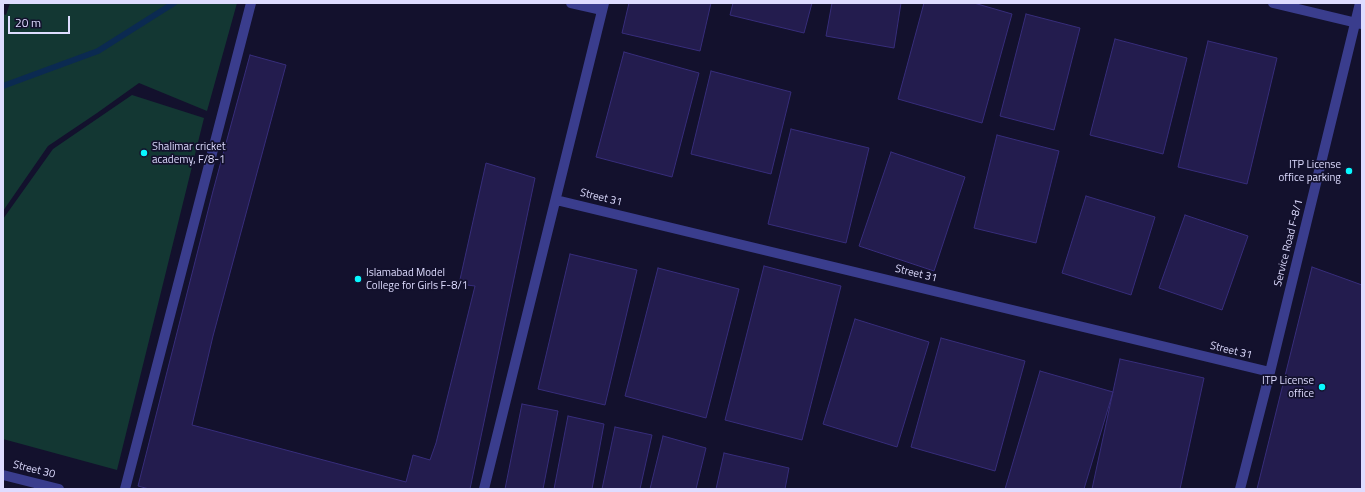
<!DOCTYPE html>
<style>
body{margin:0}
#map{position:relative;width:1365px;height:492px;overflow:hidden;background:#13112d;font-family:"Titillium Web",sans-serif}
canvas{display:block}
.frame{position:absolute;inset:0;border:4px solid #dedcff;pointer-events:none}
.scale{position:absolute;left:8px;top:16px;width:62px;height:18px;box-sizing:border-box;border:2px solid #dedcff;border-top:0;padding-left:5px;font-size:12px;line-height:14px;white-space:nowrap;color:#dedcff;-webkit-text-stroke:3px #13112d;paint-order:stroke}
</style>
<div id="map">
<canvas width="1365" height="492"></canvas>
<div class="frame"></div>
<div class="scale">20 m</div>
</div>
<script>
const c = document.querySelector('canvas').getContext('2d');
c.lineJoin = 'round';
function fill(path, color) {
  c.fillStyle = color;
  c.fill(path, 'evenodd');
}
function poly(rows) {
  const path = new Path2D();
  for (const r of rows) {
    path.moveTo(r[0], r[1]);
    for (let i = 2; i < r.length; i += 2) path.lineTo(r[i], r[i + 1]);
  }
  return path;
}
function strokePath(path, color, width, dash) {
  c.strokeStyle = color;
  c.lineWidth = width;
  c.lineCap = dash ? 'butt' : 'round';
  c.setLineDash(dash || []);
  c.stroke(path);
}
function label(font, color, halo, rows, align = 'center') {
  c.font = font + ' "Titillium Web",sans-serif';
  c.lineWidth = 3.5;
  c.setLineDash([]);
  c.textBaseline = 'middle';
  c.strokeStyle = halo;
  c.fillStyle = color;
  for (const [text, x, y, turn = 0] of rows) {
    c.save();
    c.translate(x, y);
    c.rotate((+turn || 0) * Math.PI / 180);
    c.textAlign = isNaN(turn) ? turn : align;
    if (halo) c.strokeText(text, 0, 0);
    c.fillText(text, 0, 0);
    c.restore();
  }
}
fill(poly([
 [10,3,237,3,207,111,139,83,97,113,48,146,3,211,3,14,6,15],
 [132,95,204,118,117,470,3,439,3,219,53,149]
]), '#133733');
strokePath(poly([
 [3,86,98,51,174,3]
]), '#0b2a51', 6);
const building = poly([
 [629,3,711,3,700,51,622,33,629,3],
 [733,3,812,3,804,33,730,15,733,3],
 [832,3,901,3,894,48,826,36,832,3],
 [924,3,974,3,1012,14,982,123,898,99,924,3],
 [1026,14,1080,28,1054,130,1000,116,1026,14],
 [1115,39,1187,58,1163,154,1090,135,1115,39],
 [1208,41,1277,58,1247,184,1178,167,1208,41],
 [624,52,699,73,672,177,596,157,624,52],
 [250,55,286,65,213,336,192,425,406,482,413,455,430,460,436,443,475,286,459,284,486,163,535,178,470,489,149,489,138,486,213,191,250,55],
 [711,71,791,92,771,174,691,154,711,71],
 [791,129,869,148,846,243,768,224,791,129],
 [997,135,1059,151,1036,243,974,228,997,135],
 [891,152,965,177,934,271,859,246,891,152],
 [1086,196,1155,217,1131,295,1062,273,1086,196],
 [1185,215,1248,236,1222,310,1159,288,1185,215],
 [570,254,637,270,605,405,538,389,570,254],
 [764,266,841,286,802,440,725,420,764,266],
 [1312,267,1362,285,1362,489,1257,489,1312,267],
 [658,268,739,289,706,418,625,396,658,268],
 [855,319,929,342,897,447,823,424,855,319],
 [941,338,1025,361,995,471,911,447,941,338],
 [1120,359,1204,378,1180,489,1092,489,1120,359],
 [1040,371,1113,392,1084,489,1005,489,1040,371],
 [522,404,558,411,543,489,505,489,522,404],
 [568,416,604,424,592,489,554,489,568,416],
 [615,427,652,435,640,489,602,489,615,427],
 [663,436,706,448,696,489,650,489,663,436],
 [724,453,789,468,785,489,716,489,724,453]
]);
fill(building, '#231c4e');
strokePath(building, '#372d7b', 1);
strokePath(poly([
 [571,3,602,10],
 [1273,3,1361,24],
 [556,200,1270,372],
 [3,475,59,489],
 [125,489,251,3],
 [484,489,604,3],
 [1240,489,1270,372,1360,3]
]), '#3a3d8d', 10);
for (const [x, y, r, color] of [
 [144,153,4,"#08f8ff"],
 [1349,171,4,"#08f8ff"],
 [358,279,4,"#08f8ff"],
 [1322,387,4,"#08f8ff"]
]) {
  const dot = new Path2D();
  dot.arc(x, y, r, 0, 2 * Math.PI);
  c.fillStyle = color;
  c.fill(dot);
  strokePath(dot, '#13112d', 1.5);
}
label('11px', '#dedcff', '#13112d', [
 ["Shalimar cricket",152,147],
 ["academy, F/8-1",152,160],
 ["ITP License",1341,165,"right"],
 ["office parking",1341,178,"right"],
 ["Islamabad Model",366,273],
 ["College for Girls F-8/1",366,286],
 ["ITP License",1314,381,"right"],
 ["office",1314,394,"right"]
], 'left');
label('11px', '#dedcff', '#13112d', [
 ["Street 31",601,198,14],
 ["Service Road F-8/1",1289,243,-76],
 ["Street 31",916,274,14],
 ["Street 31",1231,351,14],
 ["Street 30",34,470,14]
]);
</script>
